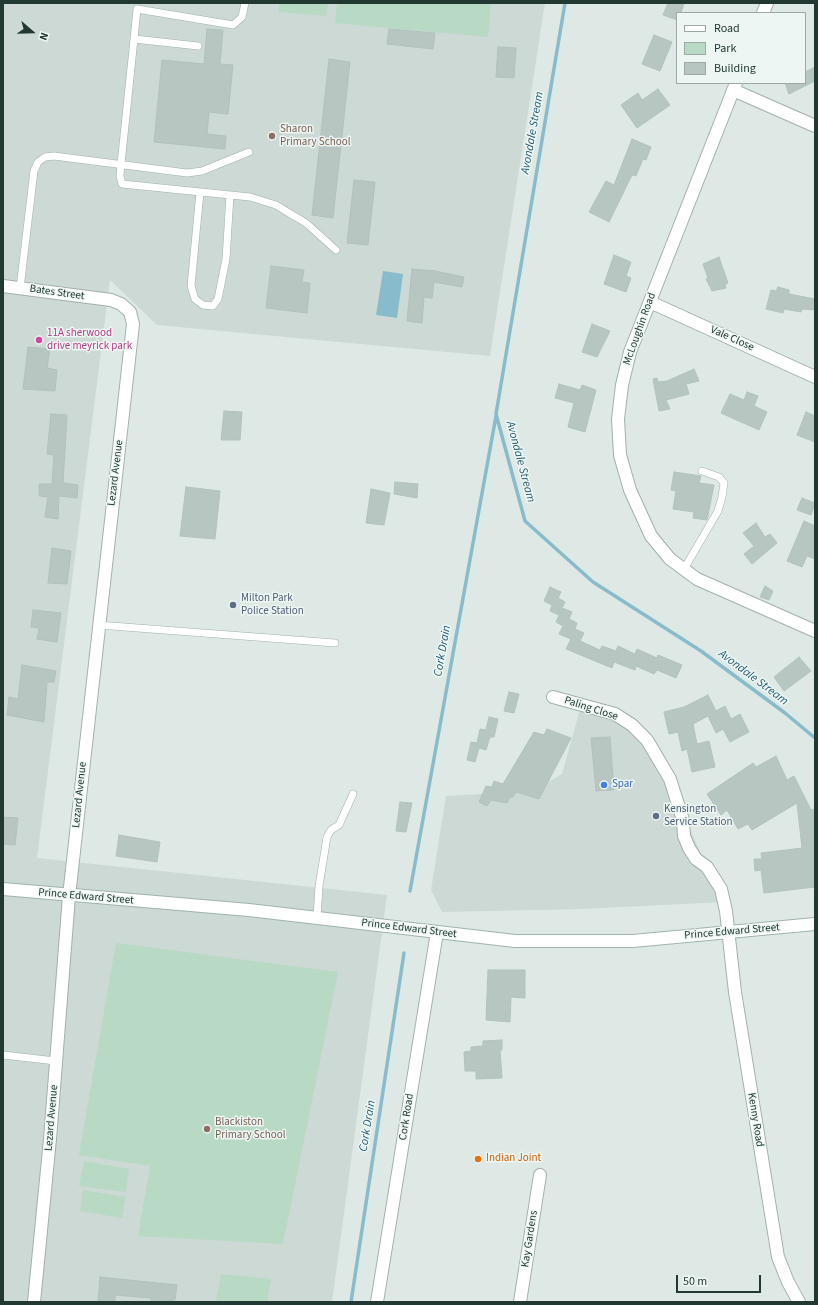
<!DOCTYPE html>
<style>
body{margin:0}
#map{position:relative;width:818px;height:1305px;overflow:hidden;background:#dee9e5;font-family:"Source Sans 3",sans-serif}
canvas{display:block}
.frame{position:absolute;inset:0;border:4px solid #213833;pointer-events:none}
.legend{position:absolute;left:676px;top:12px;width:130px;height:72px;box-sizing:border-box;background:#eef6f3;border:1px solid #9caaa6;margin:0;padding:5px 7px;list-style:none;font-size:12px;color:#213833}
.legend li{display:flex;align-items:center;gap:8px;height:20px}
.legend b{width:20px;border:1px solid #9caaa6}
.north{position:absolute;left:12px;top:12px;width:40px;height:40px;-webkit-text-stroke:3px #eef6f3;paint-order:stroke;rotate:110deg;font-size:11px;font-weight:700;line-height:16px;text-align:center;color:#213833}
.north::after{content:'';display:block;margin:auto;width:14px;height:18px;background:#213833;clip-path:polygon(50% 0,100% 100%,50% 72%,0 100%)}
.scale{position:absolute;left:676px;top:1275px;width:85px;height:18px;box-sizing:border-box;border:2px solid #213833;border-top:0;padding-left:5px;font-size:12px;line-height:14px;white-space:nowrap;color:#213833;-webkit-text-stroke:3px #eef6f3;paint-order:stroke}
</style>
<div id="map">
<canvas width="818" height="1305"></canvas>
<div class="frame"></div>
<ul class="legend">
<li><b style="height:5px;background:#fff"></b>Road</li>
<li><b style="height:11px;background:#b8d9c4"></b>Park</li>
<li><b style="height:11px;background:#b7c6c1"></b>Building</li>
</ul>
<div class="north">N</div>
<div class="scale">50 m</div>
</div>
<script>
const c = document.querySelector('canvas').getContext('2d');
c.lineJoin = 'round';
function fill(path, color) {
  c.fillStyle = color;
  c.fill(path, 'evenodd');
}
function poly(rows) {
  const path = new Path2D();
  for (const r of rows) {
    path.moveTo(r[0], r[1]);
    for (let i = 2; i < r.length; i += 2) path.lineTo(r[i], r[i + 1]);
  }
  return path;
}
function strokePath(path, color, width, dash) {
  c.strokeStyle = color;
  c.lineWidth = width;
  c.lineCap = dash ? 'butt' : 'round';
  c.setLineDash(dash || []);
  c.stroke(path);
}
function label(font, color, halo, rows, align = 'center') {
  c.font = font + ' "Source Sans 3",sans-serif';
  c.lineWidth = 3;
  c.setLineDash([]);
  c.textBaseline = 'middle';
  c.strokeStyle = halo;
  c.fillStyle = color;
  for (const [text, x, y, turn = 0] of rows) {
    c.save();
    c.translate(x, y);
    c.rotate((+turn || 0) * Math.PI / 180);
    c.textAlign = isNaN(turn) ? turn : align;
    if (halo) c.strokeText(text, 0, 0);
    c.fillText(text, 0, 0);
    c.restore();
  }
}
fill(poly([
 [3,3,545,3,490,356,157,325,110,280,37,858,387,895,332,1302,3,1302],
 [582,702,622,715,668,781,723,902,583,909,442,912,431,890,446,796,533,791,562,774]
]), '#cdd9d4');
fill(poly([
 [279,3,328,3,326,16,279,12],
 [337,3,491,3,488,37,335,23],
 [116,943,338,972,283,1244,138,1236,150,1166,79,1155],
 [84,1161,129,1169,126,1192,79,1186],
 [83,1190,126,1197,122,1218,80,1211],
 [221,1274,271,1279,267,1302,216,1301]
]), '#b8d9c4');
fill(poly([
 [383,271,403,274,397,318,376,315]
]), '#88bccc');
strokePath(poly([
 [565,3,496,414,525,521,593,582,701,651,785,713,815,738],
 [410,891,496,416],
 [351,1302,404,953]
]), '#88bccc', 3.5);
const building = poly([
 [668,3,684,3,681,13,677,13,677,20,663,15,668,3],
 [207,29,223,30,220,64,233,65,228,114,209,112,207,134,226,136,225,149,154,142,162,60,204,64,207,29],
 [389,29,435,33,433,49,387,44,389,29],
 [654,35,672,42,660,71,642,64,654,35],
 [498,47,516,48,514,78,496,77,498,47],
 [329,59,350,62,333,218,312,215,329,59],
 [815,67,815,81,789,94,785,83,805,83,805,72,815,67],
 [658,89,670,105,637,128,621,105,638,93,642,100,658,89],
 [632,139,651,147,646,160,643,159,636,176,632,175,609,222,589,212,606,181,614,185,632,139],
 [354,180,375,182,368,245,347,243,354,180],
 [614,255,631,262,626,276,631,278,626,292,604,284,614,255],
 [719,257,728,283,725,284,726,288,712,291,706,279,708,278,703,264,719,257],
 [271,266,304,270,302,282,310,283,307,313,266,308,271,266],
 [412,269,435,271,464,277,462,287,434,282,432,298,424,297,422,323,407,321,412,269],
 [778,287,789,290,789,294,815,299,815,310,802,309,801,312,784,309,783,313,766,309,771,290,776,291,778,287],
 [592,324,610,331,597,357,582,352,592,324],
 [28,347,50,349,47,368,57,370,55,391,23,389,28,347],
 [694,369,699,381,686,384,689,394,666,400,670,409,659,411,653,379,657,378,658,382,667,381,694,369],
 [559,384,580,390,582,385,596,390,585,432,568,427,574,403,555,398,559,384],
 [747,392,758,396,754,406,767,412,759,430,721,413,730,394,744,400,747,392],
 [224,411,242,412,240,440,221,440,224,411],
 [806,412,815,416,815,442,797,435,806,412],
 [51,414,67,415,63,483,78,485,77,498,59,496,58,519,45,517,48,497,39,496,39,484,52,484,54,455,47,454,51,414],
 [674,472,701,476,699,483,714,485,707,520,693,518,694,512,673,509,676,491,671,490,674,472],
 [395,482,418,484,417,498,394,494,395,482],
 [186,487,220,491,215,539,180,536,186,487],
 [371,489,390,493,384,525,366,523,371,489],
 [802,498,815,503,811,515,797,510,802,498],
 [804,521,815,526,815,559,807,556,802,567,787,561,804,521],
 [756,523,765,537,770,534,777,543,752,564,744,554,754,546,743,533,756,523],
 [52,548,71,551,67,584,48,583,52,548],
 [765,586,773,591,769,600,760,597,765,586],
 [550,587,561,592,558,598,565,602,562,608,572,612,569,619,577,623,575,629,584,633,580,641,600,650,602,646,616,651,618,646,635,654,637,649,657,658,658,655,682,665,676,678,657,670,654,674,636,666,635,670,614,662,612,668,566,649,571,639,559,634,563,626,556,622,559,615,550,611,552,605,544,601,550,587],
 [33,610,61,613,57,642,37,639,39,628,31,627,33,610],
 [799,657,811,671,784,691,774,677,799,657],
 [22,665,56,671,54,682,47,682,44,722,7,715,9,697,18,699,22,665],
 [509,692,519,694,514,713,504,711,509,692],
 [708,695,716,711,725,706,731,719,740,714,749,732,730,742,723,729,716,733,708,716,693,724,697,744,709,741,715,767,692,772,687,749,682,751,678,732,669,734,664,712,684,707,708,695],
 [489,717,498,719,494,737,490,737,486,750,479,748,475,762,467,760,471,742,477,743,480,729,486,730,489,717],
 [547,729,571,738,539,799,516,792,513,797,510,797,507,803,491,800,487,806,479,802,486,786,492,787,494,781,503,784,534,732,544,735,547,729],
 [610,737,614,790,596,791,591,738,610,737],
 [776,756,787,780,794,776,811,810,815,809,815,887,764,893,761,870,755,871,754,859,762,859,761,853,802,848,797,803,752,830,748,824,738,829,727,810,721,815,707,794,753,763,756,767,776,756],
 [400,802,412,803,406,832,396,831,400,802],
 [3,817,18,818,15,845,3,844,3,817],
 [119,835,160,842,157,862,116,856,119,835],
 [488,970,525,970,525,998,511,997,510,1022,486,1020,488,970],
 [502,1040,502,1050,500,1050,502,1078,476,1079,476,1071,465,1071,464,1052,471,1051,471,1047,483,1046,483,1041,502,1040],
 [100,1277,177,1285,175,1300,151,1302,151,1298,115,1295,115,1302,98,1302,100,1277]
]);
fill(building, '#b7c6c1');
strokePath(building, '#b1c2bc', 1);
const service = poly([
 [134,39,137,9,233,25,242,17,245,3],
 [198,46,134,39,121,164,120,176,122,184,250,197,276,205,294,216,306,223,336,250],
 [200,192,191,286,195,299,203,305,213,306,218,299,226,259,230,195],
 [20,288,34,171,38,162,45,157,54,156,187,173,202,171,249,152],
 [684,569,718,511,722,497,724,483,719,477,702,471],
 [98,625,335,643],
 [317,918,319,886,327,837,331,830,339,825,353,794],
 [3,1055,56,1061]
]);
const minor = poly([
 [763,13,767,3],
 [736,83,630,352,622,385,618,419,620,455,630,490,651,536,670,559,697,579,815,631],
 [733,90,815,126],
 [3,286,111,300,121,304,130,312,133,324,69,896,50,1139,34,1302],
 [650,302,815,377],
 [553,697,615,714,632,725,647,740,670,779,683,820,684,836,689,848,696,859,707,867,721,889,726,911,735,992,778,1257,788,1282,799,1302],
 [377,1302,437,932],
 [520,1302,540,1175]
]);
const secondary = poly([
 [3,889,249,910,515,941,633,941,815,924]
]);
strokePath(service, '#a2b0ac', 8);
strokePath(minor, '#a2b0ac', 14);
strokePath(secondary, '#9eb4ae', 14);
strokePath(service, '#fff', 7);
strokePath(minor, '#fff', 12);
strokePath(secondary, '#fff', 12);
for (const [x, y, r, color] of [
 [272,136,4,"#8d6e63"],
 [39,340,4,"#d1479c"],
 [233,605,4,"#5c6f8a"],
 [604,785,4,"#3f7fe0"],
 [656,816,4,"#5c6f8a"],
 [207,1129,4,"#8d6e63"],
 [478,1159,4,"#e8710a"]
]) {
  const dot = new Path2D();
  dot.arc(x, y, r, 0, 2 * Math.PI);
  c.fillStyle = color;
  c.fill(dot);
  strokePath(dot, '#eef6f3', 1.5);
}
label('11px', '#785e54', '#eef6f3', [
 ["Sharon",280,130],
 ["Primary School",280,143],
 ["Blackiston",215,1123],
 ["Primary School",215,1136]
], 'left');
label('11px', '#213833', '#eef6f3', [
 ["Bates Street",57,293,8],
 ["McLoughin Road",640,329,-70],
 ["Vale Close",732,339,24],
 ["Lezard Avenue",116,473,-83],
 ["Paling Close",591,709,18],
 ["Lezard Avenue",80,795,-84],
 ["Prince Edward Street",86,897,5],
 ["Prince Edward Street",409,929,7],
 ["Prince Edward Street",732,932,-5],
 ["Cork Road",407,1117,-81],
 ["Lezard Avenue",52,1118,-85],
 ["Kenny Road",755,1120,81],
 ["Kay Gardens",530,1239,-81]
]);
label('11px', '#b23c85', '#eef6f3', [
 ["11A sherwood",47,334],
 ["drive meyrick park",47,347]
], 'left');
label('11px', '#4e5e75', '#eef6f3', [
 ["Milton Park",241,599],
 ["Police Station",241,612],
 ["Kensington",664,810],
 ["Service Station",664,823]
], 'left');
label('11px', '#366cbe', '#eef6f3', [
 ["Spar",612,785]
], 'left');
label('11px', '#c56008', '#eef6f3', [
 ["Indian Joint",486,1159]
], 'left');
label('italic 12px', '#1f5b70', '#eef6f3', [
 ["Avondale Stream",533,133,-80],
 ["Avondale Stream",520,462,75],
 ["Cork Drain",443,651,-80],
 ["Avondale Stream",753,678,37],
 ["Cork Drain",368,1126,-81]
]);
</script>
